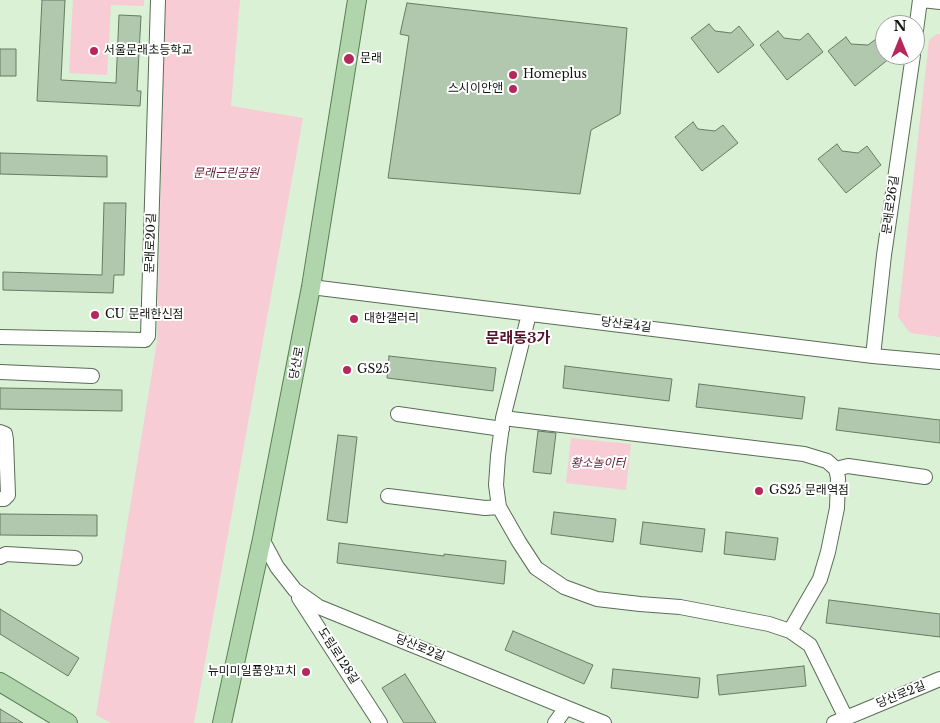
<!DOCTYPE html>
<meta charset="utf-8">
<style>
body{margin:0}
#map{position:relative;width:940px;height:723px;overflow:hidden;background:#daf1d6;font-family:"Libre Baskerville",serif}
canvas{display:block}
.north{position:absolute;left:875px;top:15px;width:50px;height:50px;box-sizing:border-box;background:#fff;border:1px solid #9fa29e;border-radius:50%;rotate:0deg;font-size:14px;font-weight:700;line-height:20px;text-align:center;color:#0e160d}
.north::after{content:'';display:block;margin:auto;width:18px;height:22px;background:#b6285b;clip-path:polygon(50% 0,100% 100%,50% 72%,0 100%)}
</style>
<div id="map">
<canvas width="940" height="723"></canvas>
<div class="north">N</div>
</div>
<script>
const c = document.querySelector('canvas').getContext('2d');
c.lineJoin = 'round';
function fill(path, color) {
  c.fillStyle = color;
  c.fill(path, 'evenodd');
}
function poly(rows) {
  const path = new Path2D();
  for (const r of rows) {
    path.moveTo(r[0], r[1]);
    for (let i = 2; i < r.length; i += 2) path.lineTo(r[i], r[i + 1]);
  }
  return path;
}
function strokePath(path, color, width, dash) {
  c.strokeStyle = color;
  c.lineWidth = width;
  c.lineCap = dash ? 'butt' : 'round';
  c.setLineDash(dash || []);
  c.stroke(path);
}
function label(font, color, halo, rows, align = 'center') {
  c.font = font + ' "Libre Baskerville","Noto Sans KR",serif';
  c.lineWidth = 4;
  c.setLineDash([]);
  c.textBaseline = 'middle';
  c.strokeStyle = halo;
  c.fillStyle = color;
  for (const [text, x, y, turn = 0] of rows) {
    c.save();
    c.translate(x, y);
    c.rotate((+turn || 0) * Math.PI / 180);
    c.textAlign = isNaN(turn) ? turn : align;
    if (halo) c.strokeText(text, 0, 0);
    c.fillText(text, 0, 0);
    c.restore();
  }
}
fill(poly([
 [73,0,144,0,144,6,111,5,107,75,69,73],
 [165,0,240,0,231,106,303,118,194,723,111,723,96,715,157,342],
 [937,34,940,34,940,337,910,333,898,317,929,40],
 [571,438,631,444,626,490,566,483]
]), '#f7ccd4');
const building = poly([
 [42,0,65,0,61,80,116,83,119,15,141,16,137,91,141,91,140,106,37,101,42,0],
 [407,3,627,28,620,114,591,130,580,194,388,178,409,36,400,34,407,3],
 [709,24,715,31,731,33,739,26,754,45,718,73,691,38,709,24],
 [778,31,784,38,800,40,808,33,823,52,787,80,760,45,778,31],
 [846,37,851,44,868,45,876,39,885,51,885,55,888,55,890,58,855,86,828,51,846,37],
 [0,49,16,49,16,76,0,76,0,49],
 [693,122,698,129,715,131,723,125,738,143,702,171,675,137,693,122],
 [837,144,842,151,858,153,867,146,881,165,846,193,818,159,837,144],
 [0,153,107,156,107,177,0,174,0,153],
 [104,203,126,203,124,275,114,275,113,293,3,290,3,272,102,275,104,203],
 [389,356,496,368,493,391,387,378,389,356],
 [565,366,672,379,669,401,563,388,565,366],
 [699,384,805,397,802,419,696,407,699,384],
 [0,388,122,390,122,411,0,409,0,388],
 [839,408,940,420,940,443,836,430,839,408],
 [538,431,556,433,551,474,533,472,538,431],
 [338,435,357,437,347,523,327,520,338,435],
 [554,512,616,519,613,542,551,534,554,512],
 [0,514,97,515,97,536,0,535,0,514],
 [643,522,705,529,702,552,640,544,643,522],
 [726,532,778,538,775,560,724,554,726,532],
 [339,543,444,556,444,554,506,561,504,584,337,563,339,543],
 [829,600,940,614,940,637,826,623,829,600],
 [0,609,79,658,68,676,0,634,0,609],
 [513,631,593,665,584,684,505,650,513,631],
 [804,666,806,686,719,695,717,675,804,666],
 [613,669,700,678,698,698,611,688,613,669],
 [405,674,436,723,404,723,382,688,405,674],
 [0,709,23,723,0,723,0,709]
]);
fill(building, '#b1c7ae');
strokePath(building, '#667b63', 1);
const minor = poly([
 [922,0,940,2],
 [915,38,920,0],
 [311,287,873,356,940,362],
 [529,314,503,418,498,456,496,485,499,507,519,542,536,568,564,587,597,599,640,604,680,607,769,624,790,631,810,645,846,718],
 [0,337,145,340,148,336,158,0],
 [873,356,884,255,913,55],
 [0,372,92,376],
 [398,414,502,429],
 [503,418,804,454,827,461,836,469,838,478,837,508,828,552,820,579,790,631],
 [0,432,5,434,6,440,8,495,4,499,0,499],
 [836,469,848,466,925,477],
 [388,496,485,508,499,507],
 [262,539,277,567,295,590,319,607,604,723],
 [0,557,6,554,75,558],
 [299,598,380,723],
 [555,723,566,708],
 [834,723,940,679]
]);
const major = poly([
 [0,682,68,723],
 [222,723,262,539,311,287,357,0]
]);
strokePath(minor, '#596d56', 16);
strokePath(major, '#567f50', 20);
strokePath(minor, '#fff', 14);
strokePath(major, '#b0d4ac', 18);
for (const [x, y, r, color] of [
 [94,51,5,"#b6285b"],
 [349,59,6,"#b6285b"],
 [513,75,5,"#b6285b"],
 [513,89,5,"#b6285b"],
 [95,315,5,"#b6285b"],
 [354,319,5,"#b6285b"],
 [347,370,5,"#b6285b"],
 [759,491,5,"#b6285b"],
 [306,672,5,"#b6285b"]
]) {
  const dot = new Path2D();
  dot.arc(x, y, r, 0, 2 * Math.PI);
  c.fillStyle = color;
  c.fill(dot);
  strokePath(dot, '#fff', 2);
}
label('12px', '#0e160d', '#fff', [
 ["서울문래초등학교",104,51],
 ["문래",360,59],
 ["Homeplus",523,75],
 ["스시이안앤",503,89,"right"],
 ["CU 문래한신점",105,315],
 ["대한갤러리",364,319],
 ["GS25",357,370],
 ["GS25 문래역점",769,491],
 ["뉴미미일품양꼬치",296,672,"right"]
], 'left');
label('italic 12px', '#641c33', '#fff', [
 ["문래근린공원",226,174],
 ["황소놀이터",598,464]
]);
label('12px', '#0e160d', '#fff', [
 ["문래로26길",891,205,-82],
 ["문래로20길",151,243,-88],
 ["당산로4길",626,325,7],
 ["당산로",297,363,-79],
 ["당산로2길",420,648,22],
 ["도림로128길",338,656,57],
 ["당산로2길",901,695,-22]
]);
label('bold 15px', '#561329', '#fff', [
 ["문래동3가",518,339]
]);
</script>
